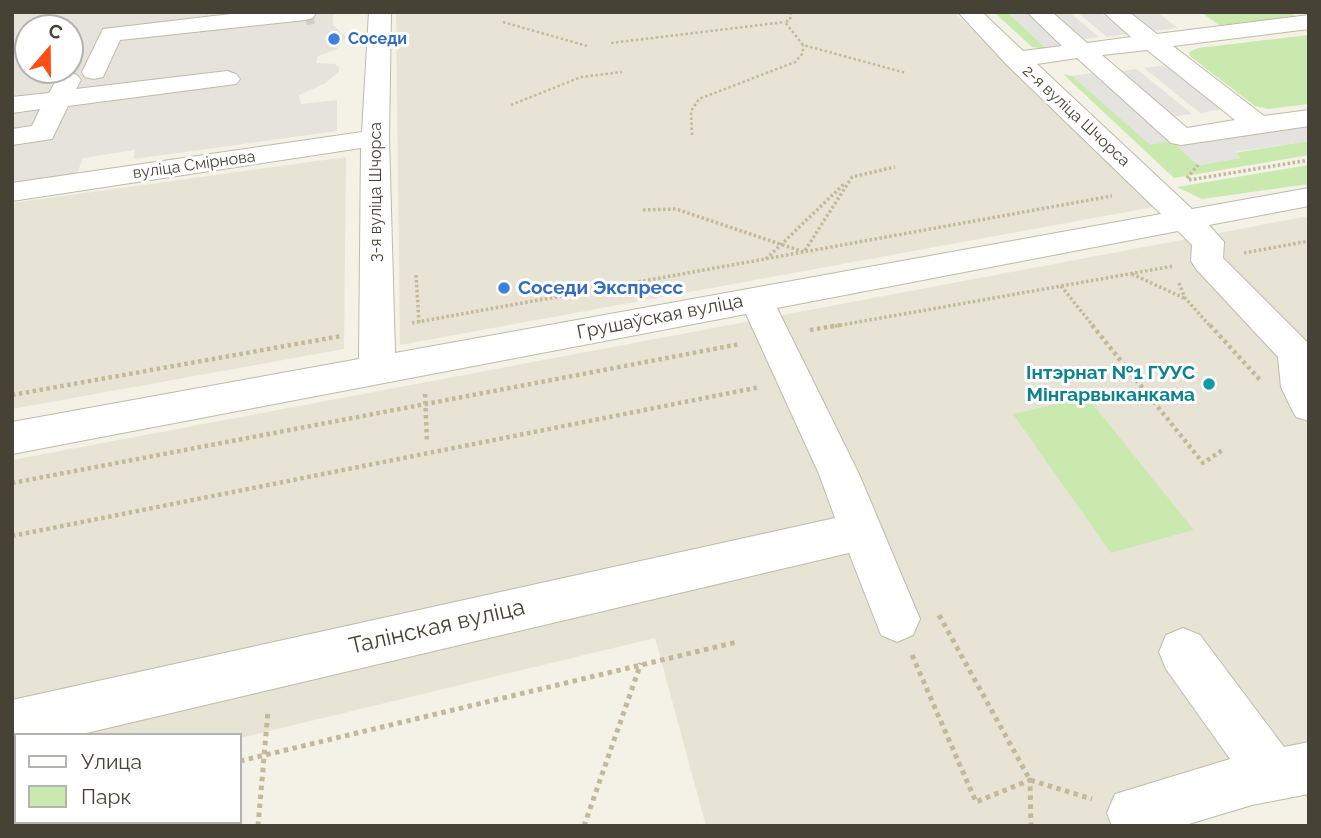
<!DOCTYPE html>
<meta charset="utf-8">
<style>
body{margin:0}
#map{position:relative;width:1321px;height:838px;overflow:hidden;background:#f4f1e7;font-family:Raleway,sans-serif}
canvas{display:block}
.frame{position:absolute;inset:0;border:14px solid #474236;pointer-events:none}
.legend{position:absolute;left:14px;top:733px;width:228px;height:91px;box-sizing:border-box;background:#fff;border:2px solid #b5b3af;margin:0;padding:9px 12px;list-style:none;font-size:21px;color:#474236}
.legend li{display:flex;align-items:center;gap:14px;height:35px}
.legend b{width:35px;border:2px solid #b5b3af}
.north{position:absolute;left:14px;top:14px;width:70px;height:70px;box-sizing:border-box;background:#fff;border:2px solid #b5b3af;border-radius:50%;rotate:20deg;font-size:19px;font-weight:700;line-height:28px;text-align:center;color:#474236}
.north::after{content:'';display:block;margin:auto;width:24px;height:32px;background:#ff4e13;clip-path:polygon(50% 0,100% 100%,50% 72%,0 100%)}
</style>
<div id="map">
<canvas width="1321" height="838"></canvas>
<div class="frame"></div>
<ul class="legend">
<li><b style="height:9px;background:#fff"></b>Улица</li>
<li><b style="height:19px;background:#c9e9af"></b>Парк</li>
</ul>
<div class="north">С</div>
</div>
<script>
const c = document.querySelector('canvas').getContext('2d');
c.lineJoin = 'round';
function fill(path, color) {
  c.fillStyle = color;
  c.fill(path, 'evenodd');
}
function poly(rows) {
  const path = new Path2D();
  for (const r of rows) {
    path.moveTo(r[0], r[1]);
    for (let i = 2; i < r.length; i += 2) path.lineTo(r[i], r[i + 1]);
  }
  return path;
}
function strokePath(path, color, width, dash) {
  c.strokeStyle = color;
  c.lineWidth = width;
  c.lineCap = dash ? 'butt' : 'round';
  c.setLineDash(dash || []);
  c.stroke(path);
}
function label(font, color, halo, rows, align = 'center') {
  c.font = font + ' Raleway,sans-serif';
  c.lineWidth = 6;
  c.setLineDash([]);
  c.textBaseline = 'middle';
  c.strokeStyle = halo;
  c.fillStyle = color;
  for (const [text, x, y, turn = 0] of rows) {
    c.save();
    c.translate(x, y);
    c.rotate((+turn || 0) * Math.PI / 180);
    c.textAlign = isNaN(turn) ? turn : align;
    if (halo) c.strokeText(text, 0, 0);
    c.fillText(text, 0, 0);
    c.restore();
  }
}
fill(poly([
 [396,12,954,12,1159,206,400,345],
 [346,157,344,349,12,409,12,203],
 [1309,216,1309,801,1298,786,1159,826,706,826,655,638,240,738,240,735,16,735,16,792,12,792,12,460]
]), '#e8e4d5');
fill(poly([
 [12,12,333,12,333,25,346,37,337,49,318,56,316,63,335,64,339,67,339,71,326,83,299,95,301,104,337,100,337,131,134,159,135,150,83,158,76,176,12,184],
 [28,28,70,28,70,70,28,70]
]), '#e6e3dc');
fill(poly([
 [994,12,1007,12,1047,49,1032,47],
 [1201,12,1289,12,1299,19,1223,28],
 [1309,35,1309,104,1268,109,1255,106,1190,56,1189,52,1198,48],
 [1063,74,1072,76,1172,141,1198,165,1240,158,1234,153,1309,141,1309,155,1174,178],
 [1309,165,1309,184,1202,199,1177,187],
 [1087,397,1193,529,1193,530,1111,553,1013,414]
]), '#c9e9af');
fill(poly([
 [1007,12,1027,12,1067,47,1047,49],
 [1048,12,1069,12,1099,37,1080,40],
 [1077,12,1100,12,1127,34,1107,37],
 [1128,12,1157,12,1178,28,1152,31],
 [1167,65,1224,109,1200,113,1144,68],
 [1137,69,1192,114,1168,117,1114,72],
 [1092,73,1172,141,1150,145,1072,76],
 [1309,123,1309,141,1235,152,1241,158,1198,165,1174,143]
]), '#e5e3df');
strokePath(poly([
 [305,13,313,12]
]), '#d1cec4', 24, [24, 12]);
const minor = poly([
 [248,12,316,13,313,18,305,20,120,40,103,77,94,79,85,77,82,72,103,29,248,12],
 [369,12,391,12,389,138,395,353,1161,214,1006,64,958,12,982,12,1023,51,1062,46,1027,12,1052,12,1087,43,1131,37,1103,12,1129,12,1157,34,1309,15,1309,29,1173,46,1264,116,1309,110,1309,126,1181,145,1171,143,1077,58,1037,64,1192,209,1309,188,1309,206,1209,225,1224,242,1223,258,1309,344,1309,421,1296,417,1290,406,1281,387,1278,357,1196,269,1191,261,1192,245,1178,231,777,308,859,474,920,619,913,635,897,642,881,635,849,553,78,735,16,735,16,749,12,750,12,700,835,518,819,474,746,314,12,454,12,422,359,359,361,148,12,201,12,183,362,132,369,12],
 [1147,50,1235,120,1187,128,1102,55,1147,50],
 [227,71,236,74,240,79,236,84,68,106,52,139,12,145,12,129,32,126,40,109,12,113,12,97,49,93,59,75,68,72,77,75,81,80,76,89,227,71],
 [1183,628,1200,635,1284,747,1309,742,1309,794,1252,805,1182,826,1112,826,1107,813,1115,794,1230,759,1166,669,1159,652,1166,635,1183,628]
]);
strokePath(minor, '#c0baa9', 2);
strokePath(poly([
 [791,12,790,20,785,22,803,45,906,73],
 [503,22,587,46],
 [611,43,785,22],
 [511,105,581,77,622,72],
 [692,135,691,111,699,99,795,62,803,53,803,45]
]), '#c2b89a', 2.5, [2.5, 2.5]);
strokePath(poly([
 [1187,178,1198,165],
 [1189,180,1309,160],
 [643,210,676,209,804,252,852,177,895,167],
 [1244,253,1309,241],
 [766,259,845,183],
 [1132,274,1184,298],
 [416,275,419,323],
 [1179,283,1185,298,1211,327],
 [1061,286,1094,327],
 [412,323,1112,196],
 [830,327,1174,266]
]), '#c2b89a', 3.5, [2.5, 2.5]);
strokePath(poly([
 [1092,325,1203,463,1224,449],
 [1210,325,1260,380],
 [810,330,840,325],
 [425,394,427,442],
 [12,395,341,336],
 [12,483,740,344],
 [12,536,760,387]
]), '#c2b89a', 4.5, [3.5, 3.5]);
strokePath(poly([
 [939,615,1030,780,1092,799],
 [912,655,976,802,1030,780,1031,826],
 [240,761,737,642],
 [12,813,16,812],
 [258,826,268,711],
 [584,826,641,663]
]), '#c2b89a', 5, [4.5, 4.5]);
fill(minor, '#fff');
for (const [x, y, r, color] of [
 [334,39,7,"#3f7fe0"],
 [504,288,7,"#3f7fe0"],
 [1209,384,7,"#0f9aa8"]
]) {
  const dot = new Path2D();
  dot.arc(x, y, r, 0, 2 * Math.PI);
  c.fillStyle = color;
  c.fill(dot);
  strokePath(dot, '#fff', 2.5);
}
label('bold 16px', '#366cbe', '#fff', [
 ["Соседи",348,39]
], 'left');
label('16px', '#474236', '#fff', [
 ["2-я вуліца Шчорса",1076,116,43],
 ["вуліца Смірнова",194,165,-8],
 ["3-я вуліца Шчорса",376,192,-90]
]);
label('bold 19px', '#366cbe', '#fff', [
 ["Соседи Экспресс",518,288]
], 'left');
label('19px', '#474236', '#fff', [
 ["Грушаўская вуліца",660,317,-11]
]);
label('bold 19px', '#0d838f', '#fff', [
 ["Інтэрнат №1 ГУУС",1195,373],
 ["Мінгарвыканкама",1195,395]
], 'right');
label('23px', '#474236', '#fff', [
 ["Талінская вуліца",437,627,-13]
]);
</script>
